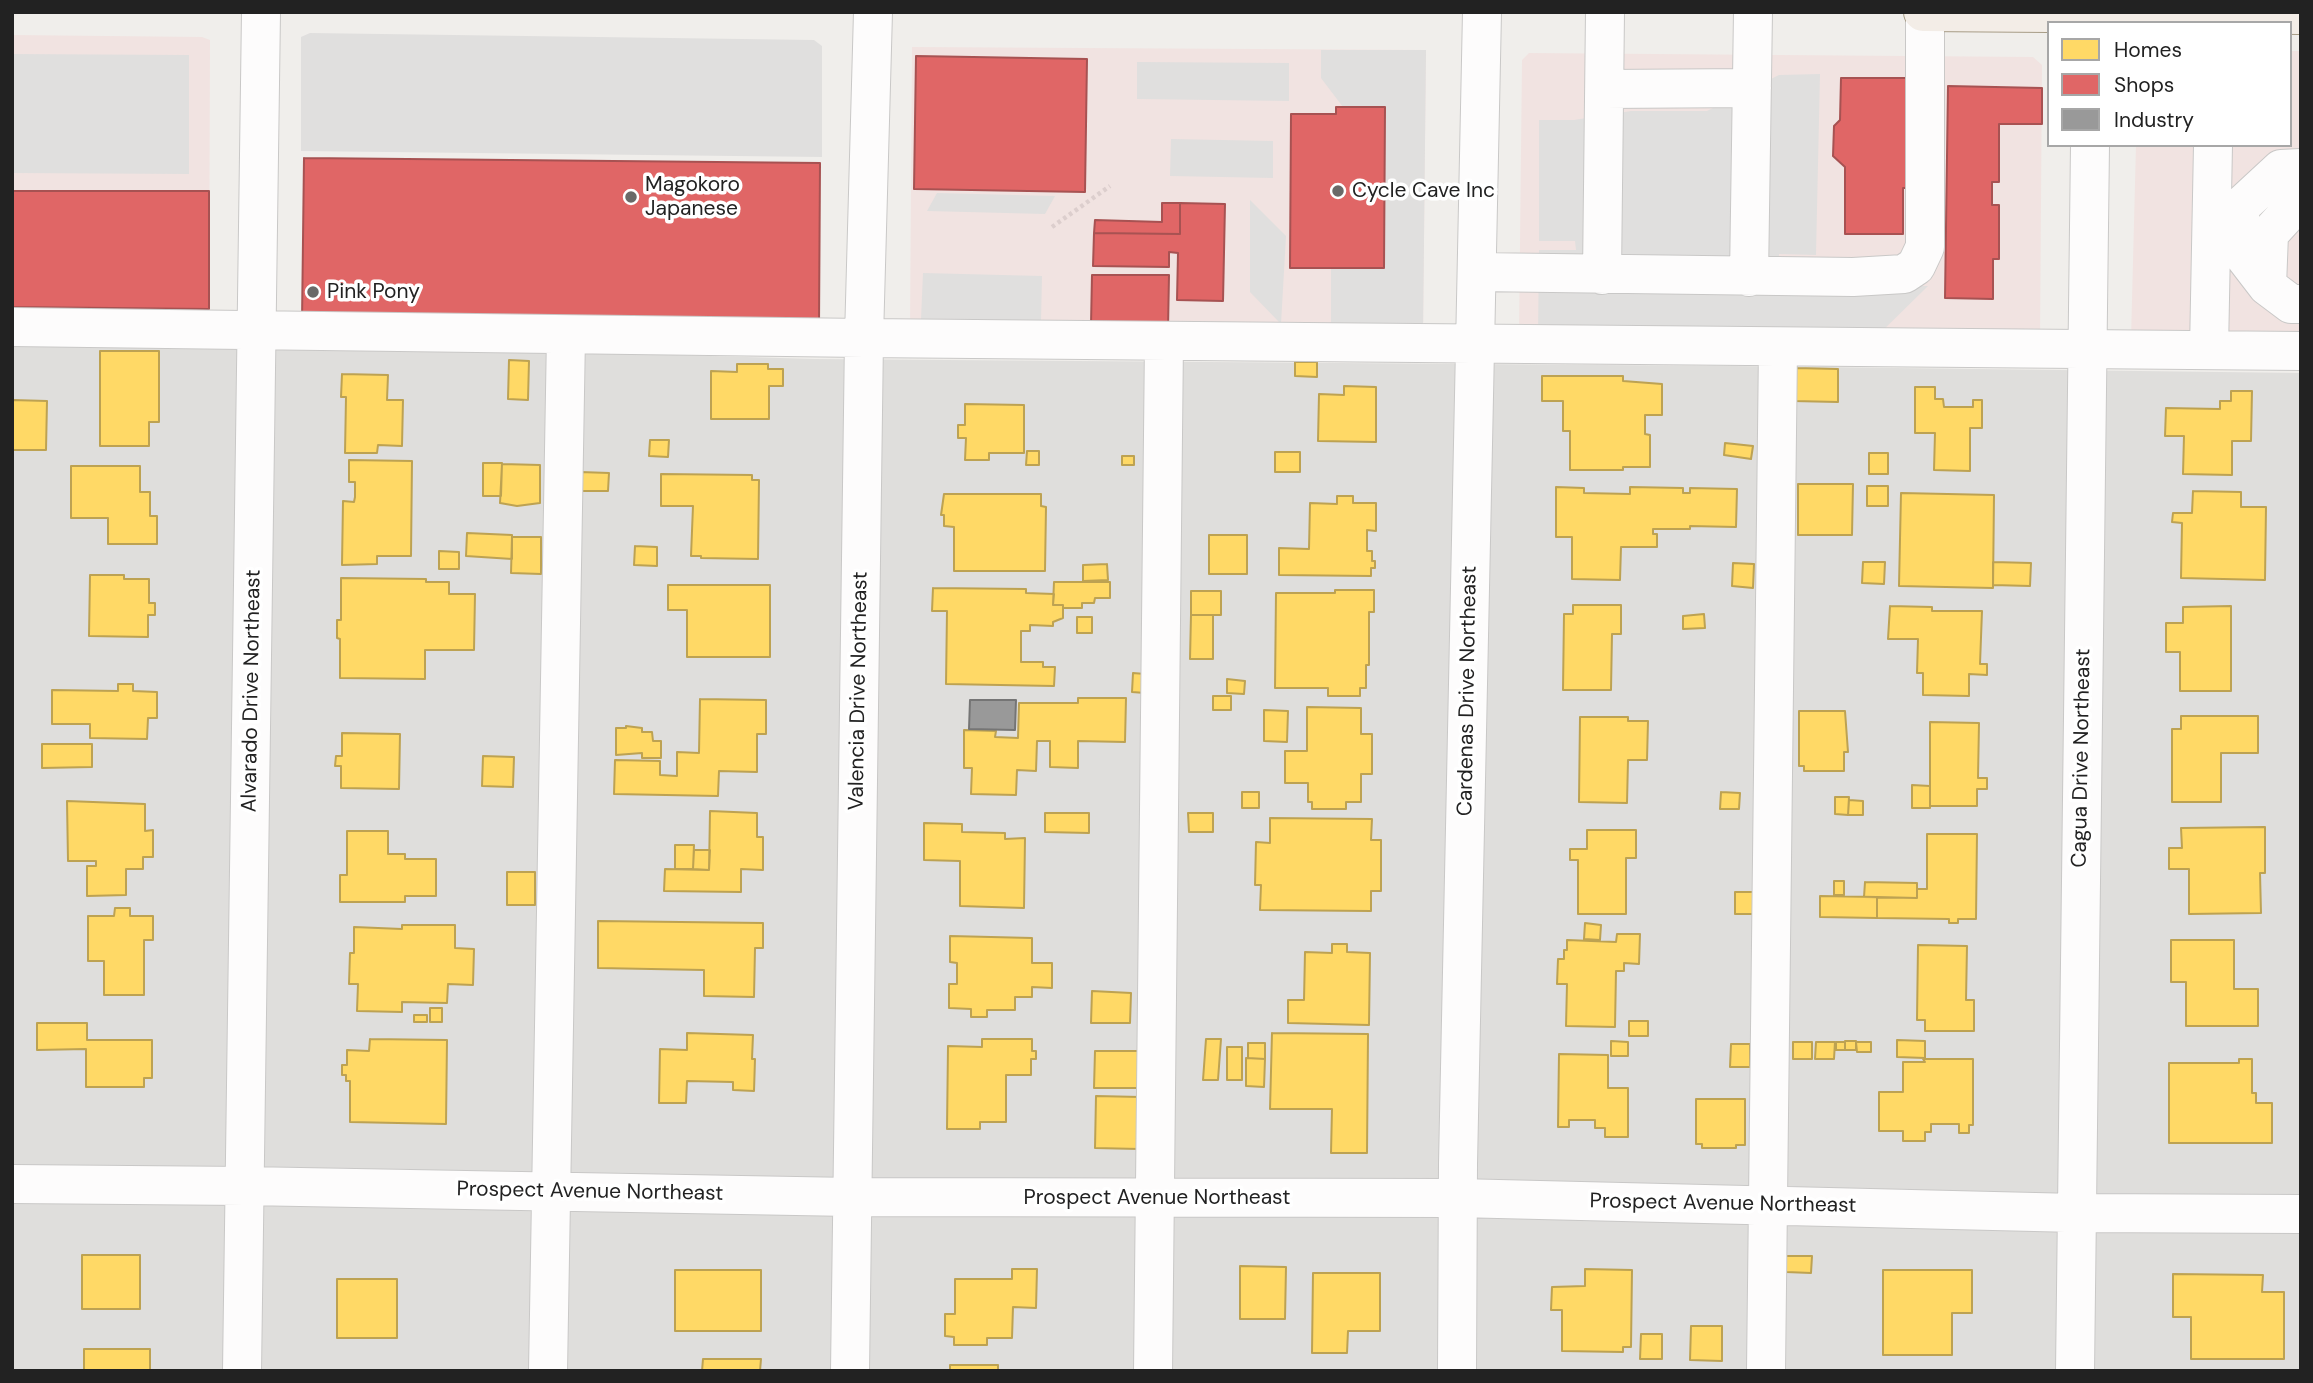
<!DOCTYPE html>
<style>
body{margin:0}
#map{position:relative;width:2313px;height:1383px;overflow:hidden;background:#f0eeeb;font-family:"DM Sans",sans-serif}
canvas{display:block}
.frame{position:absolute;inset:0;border:14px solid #222;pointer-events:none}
.legend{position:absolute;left:2047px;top:21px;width:245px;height:126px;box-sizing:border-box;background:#fff;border:2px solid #a7a7a7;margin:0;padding:9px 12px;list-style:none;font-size:21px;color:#222}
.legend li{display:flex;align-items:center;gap:14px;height:35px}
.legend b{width:35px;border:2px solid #a7a7a7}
</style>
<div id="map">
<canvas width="2313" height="1383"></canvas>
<div class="frame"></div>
<ul class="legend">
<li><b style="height:19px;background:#ffd966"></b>Homes</li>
<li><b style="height:19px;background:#e06666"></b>Shops</li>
<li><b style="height:19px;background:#999"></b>Industry</li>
</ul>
</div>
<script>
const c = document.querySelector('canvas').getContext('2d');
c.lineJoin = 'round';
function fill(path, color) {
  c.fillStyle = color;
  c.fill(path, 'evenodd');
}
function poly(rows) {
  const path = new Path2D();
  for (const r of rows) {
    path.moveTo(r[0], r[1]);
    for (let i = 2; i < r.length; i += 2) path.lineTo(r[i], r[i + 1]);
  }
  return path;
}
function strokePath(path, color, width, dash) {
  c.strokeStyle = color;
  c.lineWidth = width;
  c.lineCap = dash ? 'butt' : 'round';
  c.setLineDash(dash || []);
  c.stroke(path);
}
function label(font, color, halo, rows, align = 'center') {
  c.font = font + ' "DM Sans",sans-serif';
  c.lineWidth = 7;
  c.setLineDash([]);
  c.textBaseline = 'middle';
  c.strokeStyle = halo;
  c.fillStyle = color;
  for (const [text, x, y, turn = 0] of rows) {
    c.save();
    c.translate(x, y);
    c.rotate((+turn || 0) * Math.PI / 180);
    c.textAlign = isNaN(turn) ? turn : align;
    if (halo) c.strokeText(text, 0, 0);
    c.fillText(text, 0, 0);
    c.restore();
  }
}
fill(poly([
 [12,343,398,347,815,359,1735,366,2301,373,2301,1371,12,1371]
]), '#dfdedc');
fill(poly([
 [12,35,202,37,210,40,209,318,12,316],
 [912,47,1426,50,1423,336,910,332],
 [2290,51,2301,51,2301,342,2131,339,2136,145,2290,145],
 [1529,53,2033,57,2042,65,2040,342,1519,337,1522,60]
]), '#f1e3e1');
fill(poly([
 [310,33,814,40,822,46,822,157,301,151,301,37],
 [1321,50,1426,50,1423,336,1331,335,1331,268,1384,268,1385,107,1343,107,1321,78],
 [12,54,189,55,189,174,12,173],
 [1137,62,1289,63,1289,101,1137,99],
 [1820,74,1816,255,1779,254,1779,264,1771,285,1928,286,1876,337,1538,335,1539,250,1576,250,1575,241,1539,241,1539,120,1574,120,1631,111,1707,111,1779,75],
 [1171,139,1273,141,1273,178,1170,176],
 [937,193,1055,196,1045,214,927,211],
 [1250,200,1286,236,1281,324,1250,292],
 [923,273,1042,276,1041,322,921,319]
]), '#e0dfde');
const homes = poly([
 [100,351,159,351,159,422,149,422,149,446,100,446,100,351],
 [509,360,529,361,528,400,508,399,509,360],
 [1295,362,1317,362,1317,377,1295,376,1295,362],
 [737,364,768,364,768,369,783,369,783,386,769,386,769,419,711,419,711,371,737,372,737,364],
 [1795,368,1838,369,1838,402,1793,401,1795,368],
 [342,374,388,375,387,400,403,400,402,446,378,445,377,453,345,453,346,397,341,397,342,374],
 [1542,376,1623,376,1623,381,1662,384,1662,415,1645,415,1645,434,1650,435,1650,467,1623,467,1623,470,1570,470,1570,431,1563,431,1563,401,1542,401,1542,376],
 [1344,386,1376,387,1376,442,1318,441,1319,394,1344,395,1344,386],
 [1915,387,1935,387,1935,399,1943,399,1944,407,1973,407,1973,400,1982,400,1982,428,1970,428,1970,471,1934,470,1935,433,1915,433,1915,387],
 [2231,391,2252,391,2251,441,2232,441,2232,475,2183,474,2184,436,2165,436,2166,408,2220,409,2220,401,2231,401,2231,391],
 [12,400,47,401,46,450,12,450,12,400],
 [965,404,1024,405,1024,453,989,453,989,460,965,460,966,438,958,438,958,425,965,425,965,404],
 [650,440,669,440,668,457,649,456,650,440],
 [1725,443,1753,446,1751,459,1724,455,1725,443],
 [1027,451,1039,451,1039,465,1026,465,1027,451],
 [1275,452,1300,452,1300,472,1275,472,1275,452],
 [1869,453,1888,453,1888,474,1869,474,1869,453],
 [1122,456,1134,456,1134,465,1122,465,1122,456],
 [349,460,412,461,411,556,377,556,377,564,342,565,343,501,354,502,355,497,355,482,349,482,349,460],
 [483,463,502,463,501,496,483,496,483,463],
 [502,464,540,465,540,503,517,506,500,503,502,464],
 [71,466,140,466,140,492,150,492,150,516,157,516,157,544,108,544,108,518,71,518,71,466],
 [580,472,609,473,608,491,580,491,580,472],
 [661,474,752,475,752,480,759,480,758,559,701,558,701,556,691,556,693,506,661,506,661,474],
 [1798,484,1853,484,1852,535,1798,535,1798,484],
 [1867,486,1888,486,1888,506,1867,506,1867,486],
 [1556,487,1584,488,1584,493,1630,494,1630,487,1683,488,1683,493,1690,493,1690,488,1737,489,1736,527,1690,526,1690,529,1653,529,1653,534,1657,534,1657,547,1621,547,1620,580,1572,579,1572,537,1556,537,1556,487],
 [2193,491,2241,492,2241,507,2266,507,2265,580,2181,578,2182,523,2172,522,2173,513,2192,513,2193,491],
 [1901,493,1994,495,1993,588,1899,586,1901,493],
 [944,494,1041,494,1041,506,1046,507,1045,571,954,571,954,527,944,526,944,515,941,515,944,494],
 [1337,496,1353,496,1353,503,1376,503,1376,531,1367,530,1367,551,1372,551,1372,561,1375,561,1375,568,1371,568,1371,576,1279,575,1279,548,1309,549,1310,503,1337,504,1337,496],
 [467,533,512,535,512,559,466,556,467,533],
 [1209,535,1247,535,1247,574,1209,574,1209,535],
 [512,537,541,537,541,574,511,573,512,537],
 [635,546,657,547,657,566,634,565,635,546],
 [439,551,459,552,459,569,439,569,439,551],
 [1863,562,1885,562,1884,584,1862,583,1863,562],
 [1993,562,2031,563,2030,586,1993,585,1993,562],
 [1733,563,1754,564,1753,588,1732,586,1733,563],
 [1107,564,1108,580,1083,581,1083,565,1107,564],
 [90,575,124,575,124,579,149,579,149,603,155,603,155,615,148,615,148,637,89,636,90,575],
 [341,578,426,579,426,582,449,582,449,594,475,594,474,650,425,650,425,679,340,678,340,639,337,638,337,620,341,620,341,578],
 [1054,582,1110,582,1110,598,1095,598,1094,603,1082,603,1082,608,1063,608,1063,605,1053,605,1054,582],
 [668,585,770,585,770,657,687,657,687,610,668,610,668,585],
 [933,588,1026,589,1026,593,1054,594,1053,605,1063,605,1063,618,1053,622,1053,626,1030,625,1030,631,1021,631,1021,662,1043,662,1043,667,1055,667,1054,686,946,684,947,611,932,611,933,588],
 [1335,590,1374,590,1374,612,1369,612,1369,665,1366,665,1366,688,1360,688,1360,696,1328,696,1328,688,1275,688,1276,593,1335,593,1335,590],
 [1191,591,1221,591,1221,615,1191,615,1191,591],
 [1573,605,1621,605,1621,634,1612,634,1611,690,1563,690,1564,614,1573,614,1573,605],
 [1890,606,1932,607,1932,611,1982,611,1980,664,1987,664,1987,675,1969,674,1969,696,1923,695,1923,673,1917,673,1918,639,1888,639,1890,606],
 [2231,606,2231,691,2180,691,2180,652,2166,652,2166,623,2183,623,2183,607,2231,606],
 [1704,614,1705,628,1683,629,1683,616,1704,614],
 [1191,615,1213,615,1213,659,1190,659,1191,615],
 [1077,617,1092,617,1092,633,1077,633,1077,617],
 [1133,673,1145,674,1145,693,1132,692,1133,673],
 [1227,679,1245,681,1244,694,1227,693,1227,679],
 [118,684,133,684,133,691,157,692,157,718,148,718,147,739,90,738,90,724,52,724,52,690,118,691,118,684],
 [1213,696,1231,696,1231,710,1213,710,1213,696],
 [1078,698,1126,698,1125,742,1078,741,1078,768,1050,767,1050,741,1037,741,1036,771,1017,770,1016,795,971,794,972,768,964,768,964,730,996,731,995,737,1018,738,1019,703,1078,703,1078,698],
 [700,699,766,700,766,734,757,734,757,772,719,771,718,796,614,794,615,760,660,761,660,775,677,776,677,752,699,753,700,699],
 [1307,707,1361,708,1361,734,1372,734,1372,774,1361,774,1361,802,1346,802,1346,809,1312,809,1312,802,1308,802,1308,783,1285,783,1285,751,1307,751,1307,707],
 [1264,710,1288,711,1287,742,1264,741,1264,710],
 [1799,711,1845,711,1848,752,1844,752,1844,771,1804,771,1804,766,1799,766,1799,711],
 [2181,716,2258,716,2258,753,2221,753,2221,802,2172,802,2172,729,2181,729,2181,716],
 [1580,717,1628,717,1628,721,1648,721,1647,760,1628,760,1627,803,1579,802,1580,717],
 [1930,722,1979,723,1978,778,1987,778,1987,789,1977,789,1977,806,1930,806,1930,722],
 [626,726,642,728,642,732,652,732,653,741,661,741,661,758,642,758,642,753,616,755,616,728,626,728,626,726],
 [342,733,400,734,399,789,341,788,341,766,335,766,336,756,342,756,342,733],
 [42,744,92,744,92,767,42,768,42,744],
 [483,756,514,757,513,787,482,786,483,756],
 [1912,785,1930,786,1930,808,1912,808,1912,785],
 [1242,792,1259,792,1259,808,1242,808,1242,792],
 [1721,792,1740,793,1739,809,1720,809,1721,792],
 [1835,797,1849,797,1848,815,1835,814,1835,797],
 [1849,800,1863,801,1863,815,1848,815,1849,800],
 [67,801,145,804,145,831,153,830,153,857,143,857,143,869,126,869,126,895,87,896,87,866,96,866,96,861,68,861,67,801],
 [710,811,757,813,757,837,763,837,763,870,741,869,741,892,664,891,665,869,709,870,710,811],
 [1045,813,1089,813,1089,833,1045,832,1045,813],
 [1188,813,1213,813,1213,832,1189,832,1188,813],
 [1270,818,1372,819,1371,840,1381,840,1381,891,1371,891,1371,911,1260,910,1261,885,1255,885,1256,842,1270,843,1270,818],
 [924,823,962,824,962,832,1005,833,1005,839,1025,838,1024,908,960,906,960,861,924,860,924,823],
 [2265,827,2265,873,2260,873,2261,913,2189,914,2189,869,2169,869,2169,848,2182,848,2181,828,2265,827],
 [1587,830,1636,830,1636,858,1626,858,1626,914,1578,914,1578,860,1570,860,1570,849,1587,849,1587,830],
 [347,831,388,831,388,854,405,854,405,859,436,859,436,896,405,896,405,902,340,902,340,875,347,875,347,831],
 [1927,834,1977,834,1976,919,1958,919,1958,923,1949,923,1949,919,1877,918,1877,897,1917,898,1917,889,1927,889,1927,834],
 [675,845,694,845,693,869,675,869,675,845],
 [694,850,710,850,709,870,693,869,694,850],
 [507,872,535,872,535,905,507,905,507,872],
 [1834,881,1844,881,1844,895,1834,895,1834,881],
 [1865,882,1917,883,1917,898,1864,897,1865,882],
 [1735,892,1753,892,1753,914,1735,914,1735,892],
 [1820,896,1877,897,1877,918,1820,917,1820,896],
 [115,908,130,908,130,916,153,916,153,940,144,940,144,995,104,995,104,961,88,961,88,916,114,916,115,908],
 [598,921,763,923,763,948,755,948,754,997,704,996,704,970,598,968,598,921],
 [1585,923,1601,925,1600,940,1584,939,1585,923],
 [402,925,455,925,455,948,474,949,473,985,448,984,447,1003,402,1002,402,1012,357,1011,358,984,349,984,350,953,354,953,354,927,402,929,402,925],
 [1617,934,1640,934,1639,964,1624,963,1624,971,1616,971,1615,1027,1566,1026,1567,984,1557,984,1558,959,1564,959,1564,950,1567,950,1567,940,1616,942,1617,934],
 [950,936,1032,938,1032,963,1052,963,1052,988,1032,987,1032,997,1015,997,1015,1010,987,1010,987,1017,971,1017,971,1009,949,1008,949,984,957,984,957,963,950,962,950,936],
 [2171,940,2234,940,2234,989,2258,989,2258,1026,2186,1026,2186,982,2171,982,2171,940],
 [1332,944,1347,944,1347,952,1370,953,1369,1025,1288,1023,1288,1000,1304,1000,1305,952,1332,953,1332,944],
 [1918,945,1967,946,1966,1000,1974,1000,1974,1031,1925,1031,1925,1020,1917,1020,1918,945],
 [1092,991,1131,993,1130,1023,1091,1023,1092,991],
 [430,1008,442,1008,442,1022,430,1022,430,1008],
 [414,1015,427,1015,427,1022,414,1022,414,1015],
 [1629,1021,1648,1021,1648,1036,1629,1036,1629,1021],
 [37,1023,87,1023,87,1040,152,1040,152,1078,144,1078,144,1087,86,1087,86,1049,37,1050,37,1023],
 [687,1033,753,1035,752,1059,755,1059,754,1091,733,1090,733,1082,687,1081,686,1103,659,1103,660,1049,687,1050,687,1033],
 [1272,1033,1368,1034,1367,1153,1331,1153,1332,1109,1270,1109,1272,1033],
 [370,1039,447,1040,446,1124,350,1122,350,1081,346,1081,346,1075,342,1075,342,1065,347,1065,347,1050,369,1051,370,1039],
 [982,1039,1032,1039,1032,1051,1036,1051,1036,1059,1031,1059,1031,1075,1006,1075,1006,1122,980,1122,980,1129,947,1129,948,1046,982,1047,982,1039],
 [1206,1039,1221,1039,1218,1080,1203,1080,1206,1039],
 [1897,1040,1925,1041,1925,1058,1897,1057,1897,1040],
 [1611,1041,1628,1042,1628,1056,1611,1056,1611,1041],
 [1845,1041,1856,1041,1856,1050,1845,1050,1845,1041],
 [1793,1042,1812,1042,1812,1059,1793,1059,1793,1042],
 [1816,1042,1835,1042,1834,1059,1815,1059,1816,1042],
 [1836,1042,1845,1042,1845,1050,1836,1050,1836,1042],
 [1856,1042,1871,1042,1871,1052,1857,1052,1856,1042],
 [1248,1043,1265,1043,1265,1059,1248,1058,1248,1043],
 [1731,1044,1750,1044,1750,1067,1730,1067,1731,1044],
 [1227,1047,1242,1047,1242,1080,1227,1080,1227,1047],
 [1095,1051,1139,1051,1139,1088,1094,1088,1095,1051],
 [1559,1054,1608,1055,1608,1088,1628,1088,1628,1137,1605,1137,1605,1128,1595,1128,1595,1120,1569,1120,1569,1127,1558,1127,1559,1054],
 [1246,1058,1265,1059,1264,1087,1246,1086,1246,1058],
 [1923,1059,1973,1059,1973,1125,1969,1125,1969,1133,1959,1133,1959,1124,1931,1124,1931,1132,1925,1132,1925,1141,1903,1141,1903,1131,1879,1131,1879,1092,1903,1092,1903,1062,1925,1062,1923,1059],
 [2239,1059,2252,1059,2252,1093,2256,1093,2256,1103,2272,1103,2272,1143,2169,1143,2169,1063,2239,1063,2239,1059],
 [1096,1096,1140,1097,1139,1149,1095,1148,1096,1096],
 [1696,1099,1745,1099,1745,1145,1736,1145,1736,1148,1702,1148,1702,1144,1696,1144,1696,1099],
 [82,1255,140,1255,140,1309,82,1309,82,1255],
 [1786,1256,1812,1256,1811,1273,1786,1272,1786,1256],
 [1240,1266,1286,1267,1285,1319,1240,1319,1240,1266],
 [1012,1269,1037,1269,1036,1308,1013,1307,1012,1338,987,1338,987,1345,954,1345,954,1337,945,1336,945,1314,955,1314,955,1279,1012,1279,1012,1269],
 [1585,1269,1632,1270,1631,1347,1623,1347,1623,1352,1562,1351,1562,1310,1551,1310,1552,1287,1585,1286,1585,1269],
 [675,1270,761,1270,761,1331,675,1331,675,1270],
 [1883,1270,1972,1270,1972,1313,1952,1313,1952,1355,1883,1355,1883,1270],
 [1313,1273,1380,1273,1380,1331,1348,1331,1347,1353,1312,1353,1313,1273],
 [2173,1274,2263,1275,2262,1292,2284,1292,2284,1359,2191,1359,2191,1317,2173,1317,2173,1274],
 [337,1279,397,1279,397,1338,337,1338,337,1279],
 [1691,1326,1722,1326,1722,1361,1690,1360,1691,1326],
 [1641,1334,1662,1334,1662,1359,1640,1359,1641,1334],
 [84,1349,150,1349,150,1371,84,1371,84,1349],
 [703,1359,761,1359,760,1371,702,1371,703,1359],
 [950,1365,998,1365,998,1371,950,1371,950,1365]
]);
fill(homes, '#ffd966');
strokePath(homes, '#bda252', 2);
const shops = poly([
 [916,56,1087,59,1085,192,914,189,916,56],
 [1841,78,1911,78,1911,188,1903,188,1903,234,1845,234,1845,167,1833,156,1834,126,1840,120,1841,78],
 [1948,86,2042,88,2042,124,1999,124,1999,182,1992,182,1992,205,1999,205,1999,259,1993,259,1993,299,1945,298,1948,86],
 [1336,107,1385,107,1384,268,1290,268,1291,114,1336,114,1336,107],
 [304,158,820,163,819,325,302,321,304,158],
 [12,191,209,191,209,309,12,307,12,191],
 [1162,203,1180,203,1180,234,1094,233,1095,220,1162,222,1162,203],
 [1180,203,1225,204,1223,301,1177,300,1178,253,1169,252,1169,267,1093,266,1094,233,1180,234,1180,203],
 [1092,275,1169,275,1168,329,1091,325,1092,275]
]);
fill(shops, '#e06666');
strokePath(shops, '#a75252', 2);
const industry = poly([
 [970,700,1016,700,1015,730,969,729,970,700]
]);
fill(industry, '#999');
strokePath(industry, '#757575', 2);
const minor = poly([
 [1605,89,1752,88],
 [2301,168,2281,169,2241,206,2237,247,2267,286,2291,304,2301,304],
 [1477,272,1853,277,1904,274,1916,266,1925,247,1925,12],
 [1602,275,1605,12],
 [1749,277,1753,12],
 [2267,286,2269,234,2301,199],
 [12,327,864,338,2301,351],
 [2209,350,2213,145],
 [12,1184,245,1186,851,1197,1457,1198,2076,1213,2301,1214],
 [242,1371,261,12],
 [548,1371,566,335],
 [850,1371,864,338,873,12],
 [1153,1371,1164,341],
 [1457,1371,1458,1164,1482,12],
 [1766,1371,1778,347],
 [2075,1371,2090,145]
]);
const major = poly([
 [1923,12,2301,15]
]);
strokePath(minor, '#c9c8c7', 40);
strokePath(major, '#a79c86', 40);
strokePath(poly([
 [1052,227,1110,186]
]), '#dccecd', 4.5, [3.5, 3.5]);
strokePath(minor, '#fdfcfc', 38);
strokePath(major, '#f3ede7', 38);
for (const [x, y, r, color] of [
 [1338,191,7,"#6a6968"],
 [631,197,7,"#6a6968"],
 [313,292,7,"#6a6968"]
]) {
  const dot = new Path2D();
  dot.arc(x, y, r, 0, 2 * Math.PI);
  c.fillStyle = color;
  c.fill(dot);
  strokePath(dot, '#fff', 2.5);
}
label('21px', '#222', '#fff', [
 ["Magokoro",645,185],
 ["Japanese",645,209],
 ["Cycle Cave Inc",1352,191],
 ["Pink Pony",327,292]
], 'left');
label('21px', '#222', '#fff', [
 ["Alvarado Drive Northeast",252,691,-89],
 ["Valencia Drive Northeast",859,691,-89],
 ["Cardenas Drive Northeast",1468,691,-89],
 ["Cagua Drive Northeast",2082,758,-89],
 ["Prospect Avenue Northeast",590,1192,1],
 ["Prospect Avenue Northeast",1157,1198],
 ["Prospect Avenue Northeast",1723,1204,1]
]);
</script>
